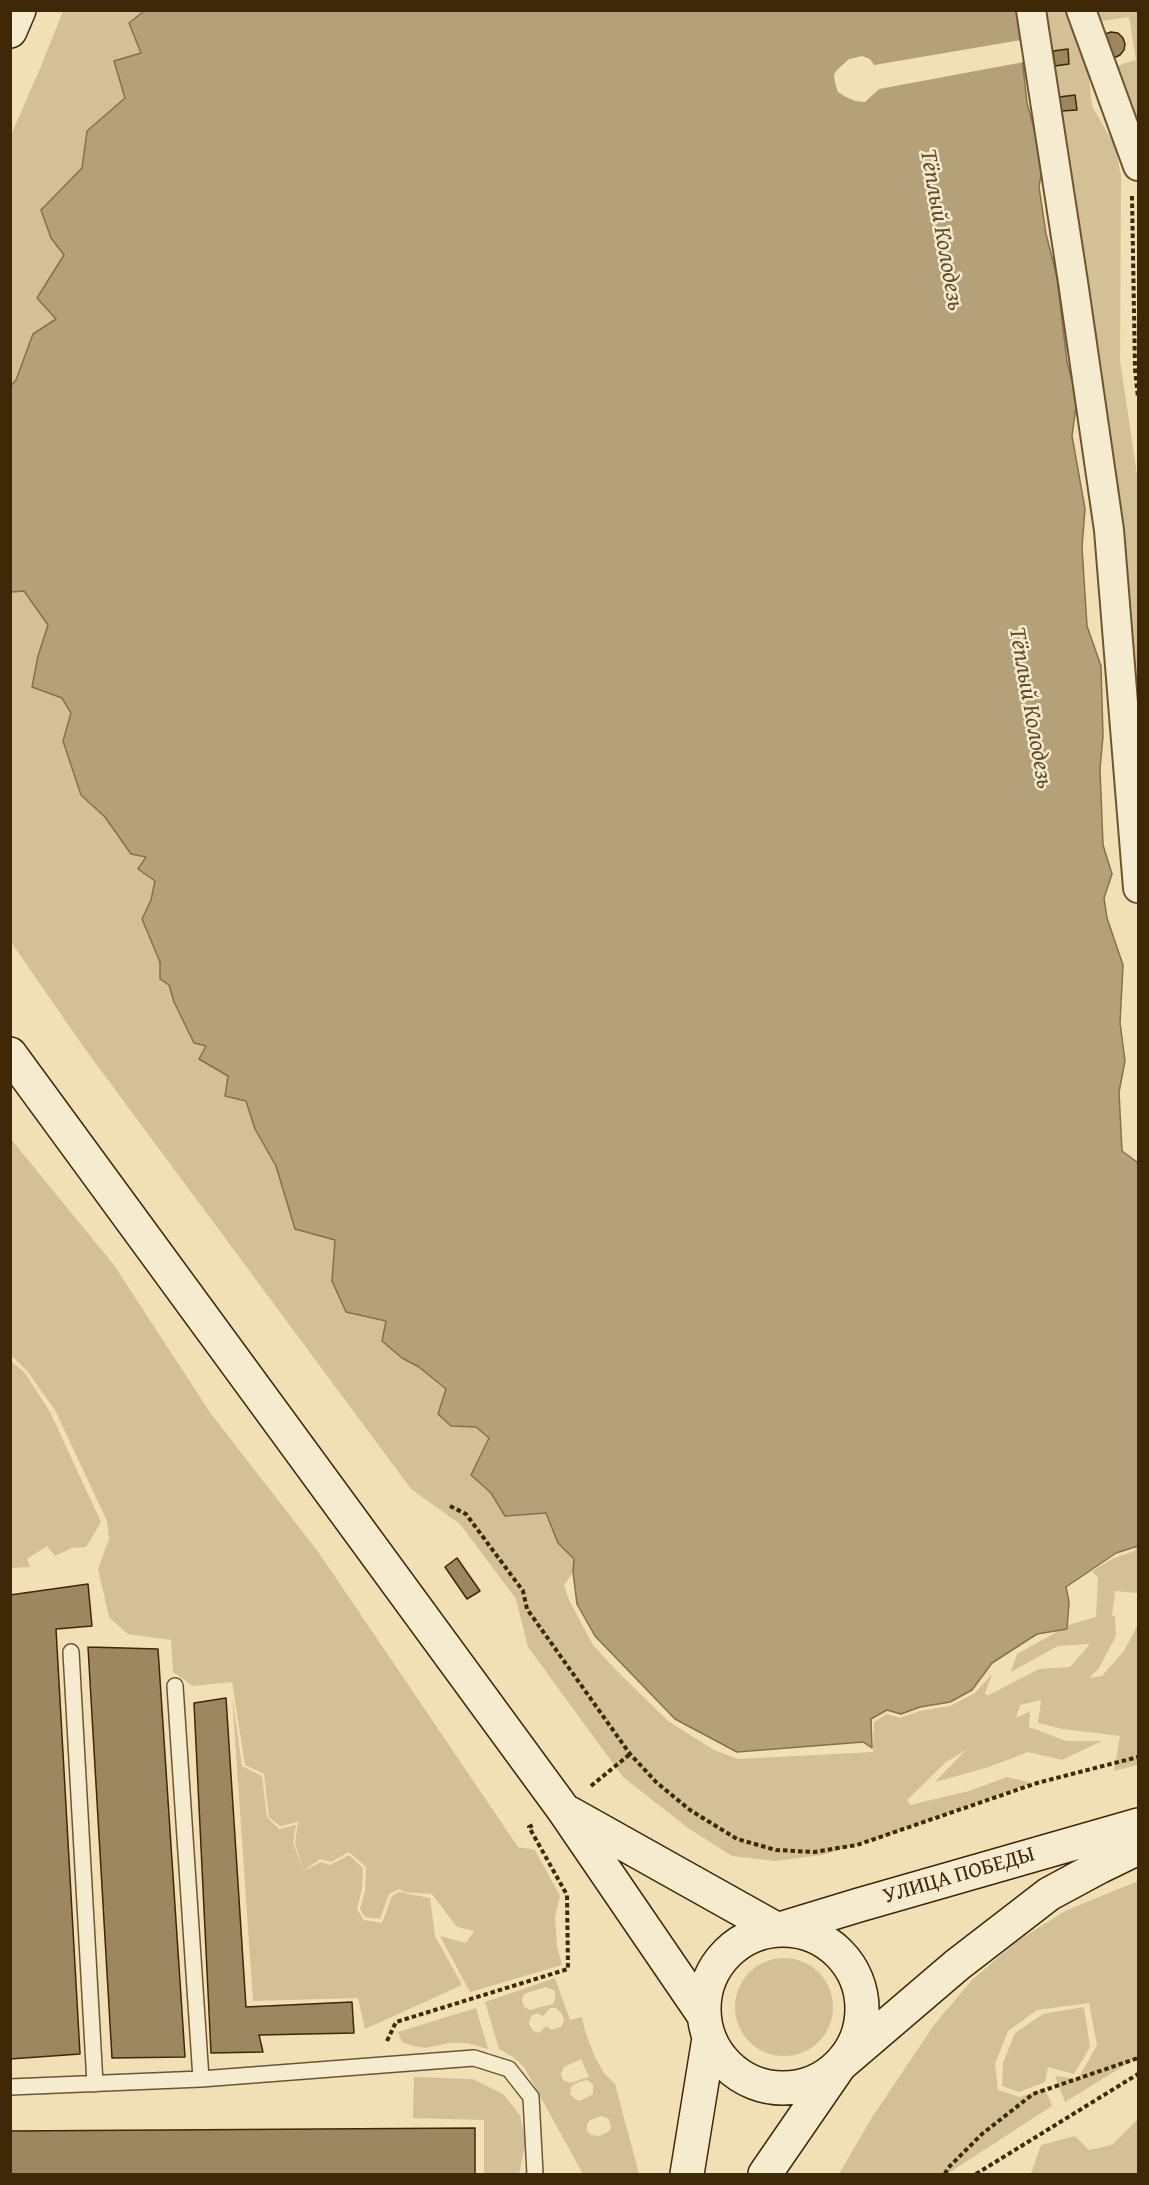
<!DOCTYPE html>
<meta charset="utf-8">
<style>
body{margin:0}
#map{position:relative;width:1149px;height:2185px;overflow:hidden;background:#f1dfb5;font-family:"Gentium Book Plus",serif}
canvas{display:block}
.frame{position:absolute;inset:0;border:12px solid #3f2807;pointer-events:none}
</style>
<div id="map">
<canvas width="1149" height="2185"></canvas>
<div class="frame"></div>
</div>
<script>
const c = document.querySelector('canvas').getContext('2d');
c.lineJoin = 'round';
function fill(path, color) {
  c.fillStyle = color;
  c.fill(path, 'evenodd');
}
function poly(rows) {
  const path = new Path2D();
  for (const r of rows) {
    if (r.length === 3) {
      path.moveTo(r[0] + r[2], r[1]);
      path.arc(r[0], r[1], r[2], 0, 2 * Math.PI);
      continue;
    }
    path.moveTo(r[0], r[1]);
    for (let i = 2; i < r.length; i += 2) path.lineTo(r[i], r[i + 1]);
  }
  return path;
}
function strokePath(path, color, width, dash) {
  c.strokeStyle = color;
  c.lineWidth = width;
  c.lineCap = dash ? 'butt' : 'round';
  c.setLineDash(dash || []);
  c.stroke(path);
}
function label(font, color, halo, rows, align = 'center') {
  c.font = font + ' "Gentium Book Plus",serif';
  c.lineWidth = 5;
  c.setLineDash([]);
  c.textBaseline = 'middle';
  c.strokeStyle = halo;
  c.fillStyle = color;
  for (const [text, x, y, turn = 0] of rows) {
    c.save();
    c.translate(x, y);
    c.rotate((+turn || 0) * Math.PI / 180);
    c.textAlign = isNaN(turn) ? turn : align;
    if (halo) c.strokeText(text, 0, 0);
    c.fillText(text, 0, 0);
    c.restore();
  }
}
fill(poly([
 [63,11,144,11,129,23,141,54,114,61,126,98,88,131,82,168,41,210,51,238,64,255,37,297,56,319,11,387,11,135,39,71],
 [1043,11,1074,11,1088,66,1092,106,1115,146,1121,175,1120,360,1138,481,1138,770],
 [1092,11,1138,11,1138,127,1113,67,1136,60,1129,17,1094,22],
 [24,591,48,625,38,656,32,686,62,698,71,713,63,741,81,795,105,817,131,854,146,857,155,881,151,900,142,920,160,962,160,979,169,985,174,1002,206,1045,199,1059,228,1076,246,1101,255,1129,276,1166,295,1229,335,1240,332,1281,386,1321,402,1358,419,1367,446,1389,451,1426,476,1427,489,1438,471,1475,491,1493,505,1516,546,1513,558,1543,574,1559,573,1572,564,1585,569,1600,593,1645,618,1672,668,1721,714,1750,738,1759,873,1752,874,1722,887,1714,900,1718,920,1711,950,1706,975,1693,992,1674,985,1693,987,1696,1039,1669,1070,1667,1090,1644,1058,1646,1011,1672,1017,1654,1071,1624,1096,1617,1098,1578,1092,1571,1112,1559,1134,1551,1138,1546,1138,1593,1115,1591,1112,1616,1115,1616,1116,1636,1099,1668,1089,1678,1102,1676,1124,1651,1138,1624,1138,1765,1114,1771,1120,1736,1063,1729,1038,1723,1041,1700,1020,1705,1016,1718,1030,1711,1029,1727,1066,1741,1102,1741,1062,1760,1028,1752,989,1767,935,1782,966,1750,946,1762,907,1800,910,1805,969,1791,1007,1777,1032,1783,885,1836,822,1855,775,1861,732,1856,688,1828,623,1777,528,1647,516,1599,460,1524,411,1489,85,1049,11,942,10,592],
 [10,1138,114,1265,211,1414,319,1553,518,1847,535,1850,560,1896,555,1917,557,1946,562,1965,470,1992,440,1936,466,1943,474,1931,457,1927,432,1894,404,1892,399,1889,389,1894,380,1919,365,1917,360,1909,365,1891,366,1867,349,1852,331,1862,320,1859,303,1871,321,1862,330,1865,349,1855,363,1868,362,1889,357,1909,364,1920,382,1923,392,1896,399,1892,430,1898,435,1936,462,1985,365,2029,358,1998,253,2001,232,1695,242,1766,262,1776,267,1817,279,1829,296,1825,293,1843,303,1869,295,1844,298,1822,280,1826,269,1817,264,1774,245,1765,232,1682,193,1686,173,1672,171,1640,128,1634,109,1617,98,1569,109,1539,107,1521,55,1410,27,1371,11,1355],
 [10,1360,25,1373,50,1412,101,1522,86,1547,72,1548,55,1556,47,1546,27,1559,30,1567,11,1568],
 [1138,1881,1138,2057,1065,2102,1055,2076,1078,2079,1097,2045,1089,2003,1037,2010,1008,2031,995,2064,998,2090,1020,2097,1045,2088,1052,2106,947,2174,839,2174,871,2119,934,2025,972,1980,1016,1942,1065,1911],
 [784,2007,49],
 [555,1978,570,2020,582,2017,585,2031,595,2057,604,2073,615,2084,639,2174,583,2174,524,2067,513,2057,499,2049,485,2002],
 [546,1987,555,1991,555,1999,553,2004,530,2010,524,2007,522,2000,524,1994],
 [550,2008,556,2008,562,2014,564,2021,561,2027,552,2030,546,2026,539,2033,533,2031,529,2024,531,2016,537,2013,543,2016],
 [581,2059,589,2077,570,2083,563,2080,561,2074,564,2067],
 [587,2080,593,2084,593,2094,580,2101,576,2100,570,2094,571,2087,574,2084],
 [601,2116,609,2119,611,2128,608,2132,599,2136,591,2135,587,2131,587,2124,590,2120],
 [1084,2007,1090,2047,1074,2074,1048,2067,1045,2082,1019,2092,1002,2086,1003,2063,1015,2033,1043,2014],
 [476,2008,488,2049,467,2043,449,2043,426,2048,413,2046,402,2042,398,2032],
 [414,2077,473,2079,503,2094,520,2115,526,2142,519,2174,484,2174,484,2120,413,2118],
 [1138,2119,1138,2174,1031,2174,1041,2145,1075,2136,1089,2150,1112,2145]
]), '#d3c097');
const water = poly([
 [144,11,1017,11,1027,103,1043,162,1039,187,1046,234,1057,277,1067,362,1077,399,1072,436,1085,509,1082,547,1087,626,1101,666,1103,736,1100,769,1103,845,1112,874,1104,898,1107,918,1123,965,1120,1023,1125,1061,1119,1092,1122,1151,1137,1162,1138,1166,1138,1546,1116,1553,1066,1587,1069,1602,1067,1629,1037,1634,992,1663,972,1690,950,1702,920,1707,901,1714,887,1710,871,1719,872,1748,863,1742,737,1752,675,1719,595,1636,577,1604,573,1572,574,1559,558,1543,546,1513,505,1516,491,1493,471,1475,489,1438,476,1427,451,1426,438,1414,446,1389,419,1367,402,1358,382,1341,386,1321,346,1312,332,1281,335,1240,295,1229,276,1166,255,1129,246,1101,225,1096,228,1076,199,1059,206,1046,194,1043,174,1002,169,985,160,979,160,962,142,919,151,900,155,881,138,869,146,857,131,854,105,817,81,795,63,741,71,713,62,698,32,687,38,656,48,625,24,591,11,592,10,387,16,380,33,334,56,319,37,298,64,255,51,238,41,210,82,168,87,131,125,98,114,61,141,53,129,23,144,11]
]);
fill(water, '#b4a17a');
strokePath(water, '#85714c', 1.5);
fill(poly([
 [1021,40,1024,62,879,89,865,102,855,101,846,97,838,92,835,83,834,74,838,69,849,59,854,58,862,56,870,59,874,65]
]), '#f1dfb5');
const building = poly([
 [1111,32,1118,33,1123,38,1125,44,1124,50,1120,55,1114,58,1105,34,1111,32],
 [1068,49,1069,64,1055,66,1053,51,1068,49],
 [1075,95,1077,110,1061,111,1059,97,1075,95],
 [457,1558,480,1591,467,1599,445,1567,457,1558],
 [88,1584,92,1626,56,1629,80,2054,10,2059,10,1595,88,1584],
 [88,1647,158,1649,185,2057,112,2058,88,1647],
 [226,1698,246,2007,352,2002,354,2033,259,2035,263,2052,211,2053,194,1703,226,1698],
 [475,2128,475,2174,10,2174,10,2131,475,2128]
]);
fill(building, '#9c8761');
strokePath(building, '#3f2807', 1.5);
const lane = poly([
 [71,1652,95,2084],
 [175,1686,201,2079],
 [10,2087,201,2079,474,2058,509,2069,531,2097,535,2174]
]);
const street = poly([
 [1031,10,1073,282,1109,530,1138,888],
 [1081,10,1138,166]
]);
const secondary = poly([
 [10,31,19,10],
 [10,1054,563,1809,703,2014],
 [569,1813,776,1929],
 [780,1929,859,1905,1138,1825],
 [783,2009,79],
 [687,2174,709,2038],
 [765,2174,840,2065,957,1965,1049,1894,1099,1867,1138,1848]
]);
strokePath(lane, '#6c5632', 18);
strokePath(street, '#6c5632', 32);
strokePath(secondary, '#3f2807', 36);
strokePath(poly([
 [1132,196,1135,369,1138,398],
 [450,1506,466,1514,523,1591,527,1609,630,1754,656,1782,690,1810,737,1839,776,1850,814,1852,857,1845,1037,1783,1138,1757],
 [591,1786,630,1754],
 [387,2041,396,2022,568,1969,567,1895,529,1827,533,1825],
 [945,2174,948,2168,982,2134,1033,2094,1138,2058],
 [976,2174,1138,2074]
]), '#3f2807', 4, [4.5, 3]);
strokePath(lane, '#f6eacf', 15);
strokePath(street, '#f6eacf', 28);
strokePath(secondary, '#f6eacf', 33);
label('22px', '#3f2807', '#f6eacf', [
 ["УЛИЦА ПОБЕДЫ",959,1876,-16]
]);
label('italic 24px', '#624c2a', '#f6eacf', [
 ["Тёплый Колодезь",941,230,80],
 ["Тёплый Колодезь",1030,708,80]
]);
</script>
